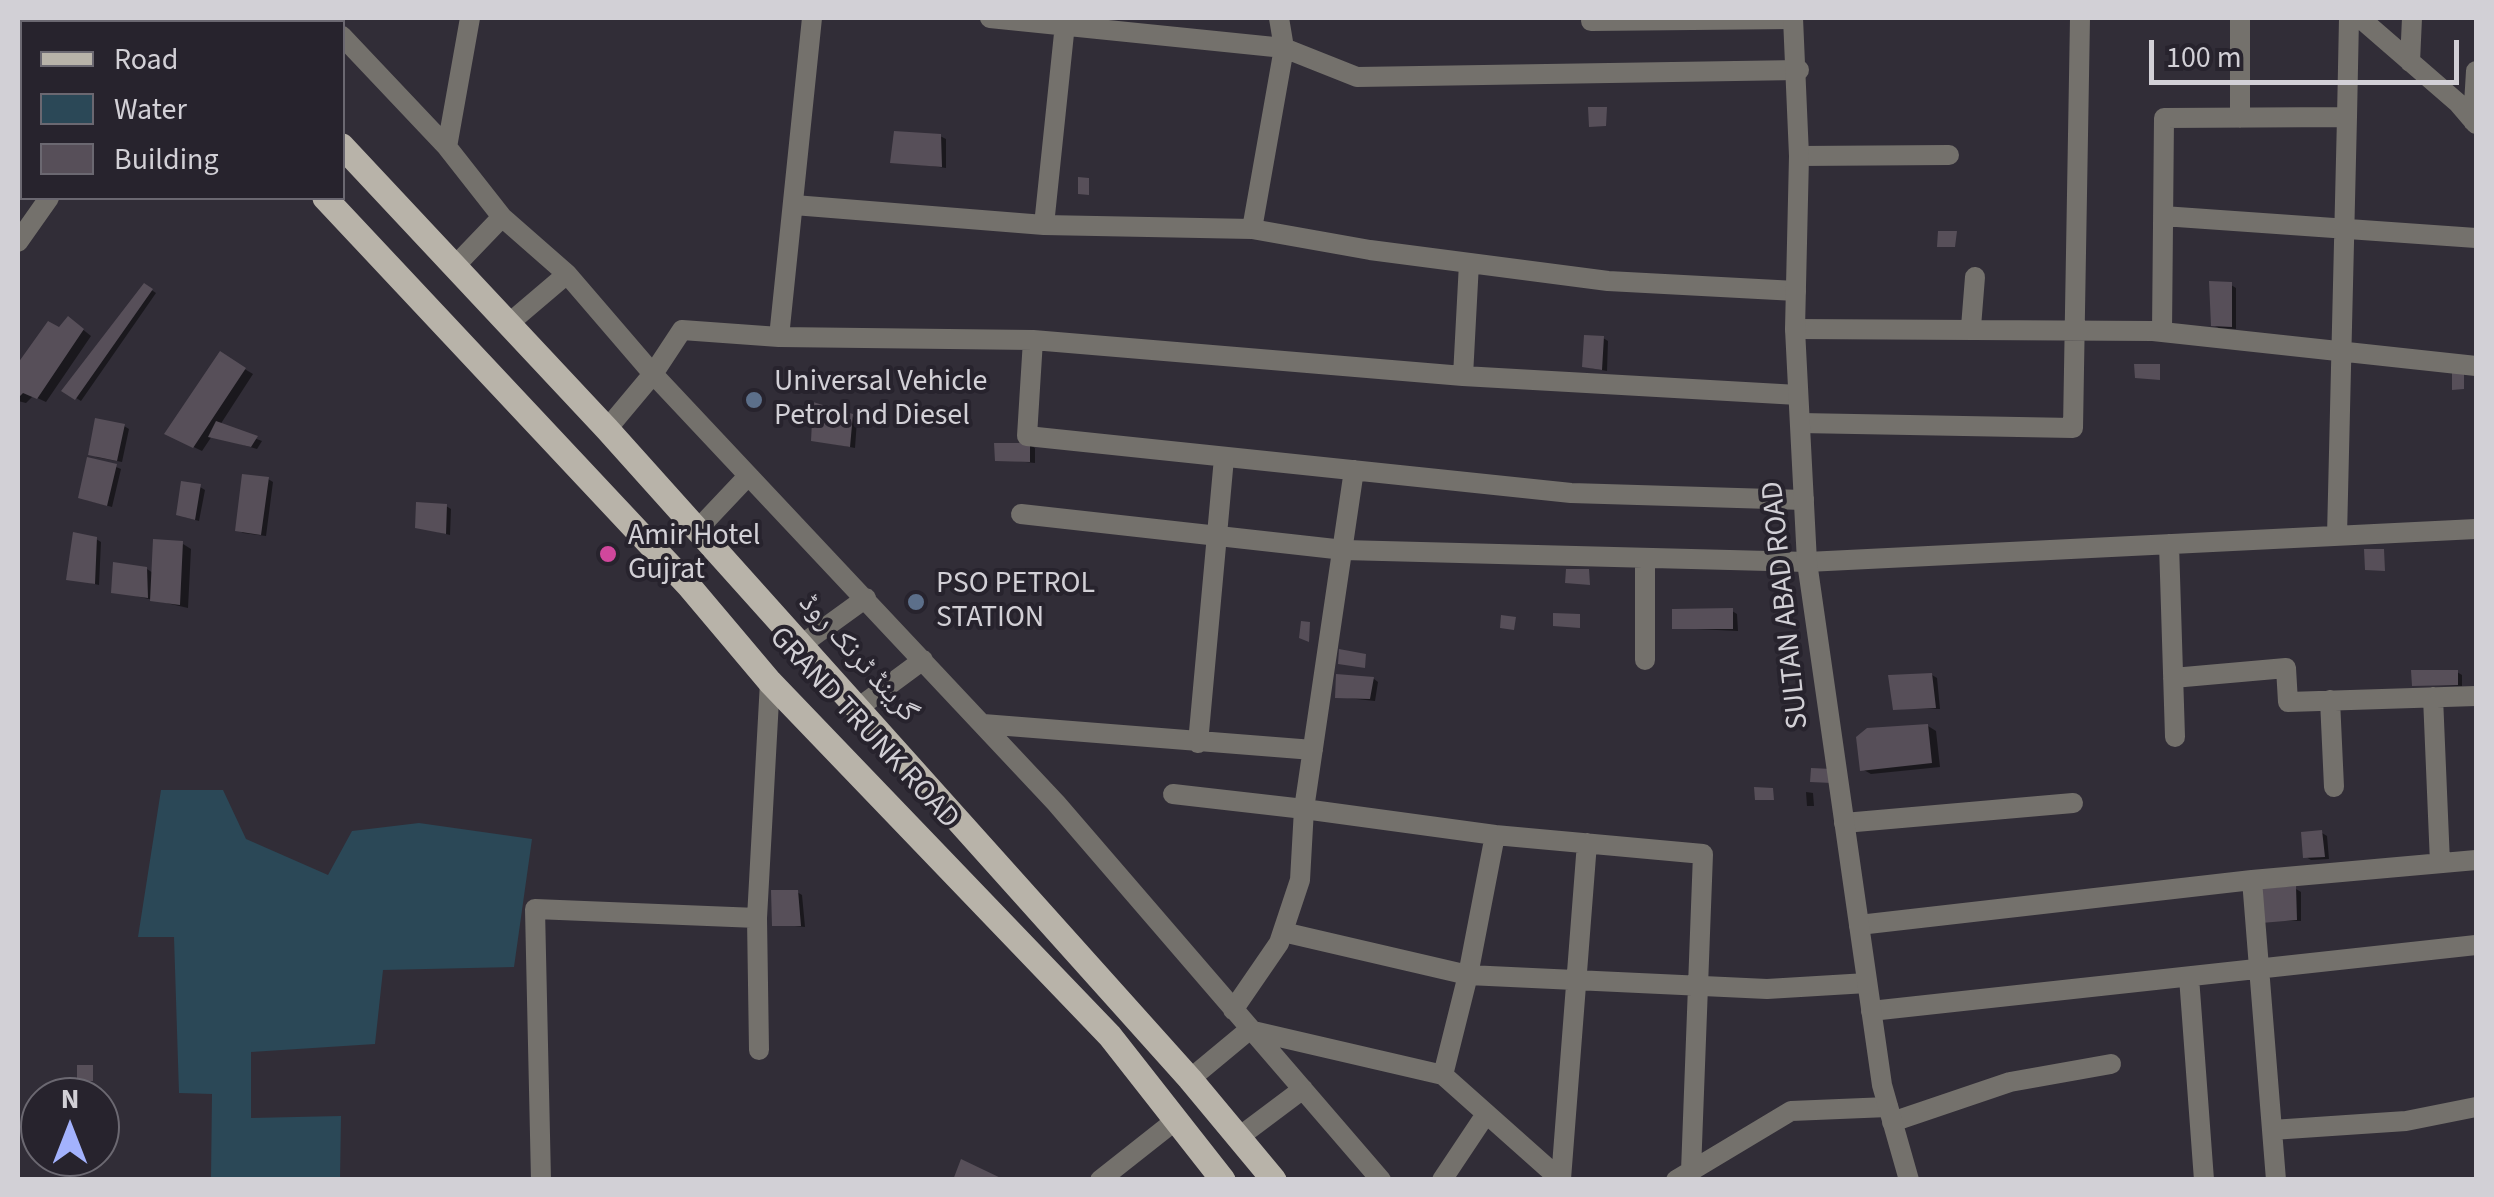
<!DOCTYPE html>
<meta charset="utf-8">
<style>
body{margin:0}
#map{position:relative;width:2494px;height:1197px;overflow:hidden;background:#312d37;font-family:"Source Sans 3",sans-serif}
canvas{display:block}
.frame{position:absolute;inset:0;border:20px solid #d2d0d6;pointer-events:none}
.legend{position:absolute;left:20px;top:20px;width:325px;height:180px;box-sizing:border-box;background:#27232d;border:2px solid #6b6871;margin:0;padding:12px 18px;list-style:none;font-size:30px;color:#d2d0d6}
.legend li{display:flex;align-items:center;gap:20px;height:50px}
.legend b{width:50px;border:2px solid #6b6871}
.north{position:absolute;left:20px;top:1077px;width:100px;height:100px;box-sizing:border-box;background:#27232d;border:2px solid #6b6871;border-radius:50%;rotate:0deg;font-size:28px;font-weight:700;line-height:40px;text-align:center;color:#d2d0d6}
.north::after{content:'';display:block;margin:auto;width:35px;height:45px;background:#a3b2fd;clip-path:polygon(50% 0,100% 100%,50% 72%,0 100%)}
.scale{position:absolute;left:2149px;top:40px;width:310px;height:45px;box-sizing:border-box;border:5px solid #d2d0d6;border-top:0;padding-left:12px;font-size:30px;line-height:35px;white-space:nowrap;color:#d2d0d6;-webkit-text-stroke:8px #27232d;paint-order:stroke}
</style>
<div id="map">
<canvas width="2494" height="1197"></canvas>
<div class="frame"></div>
<ul class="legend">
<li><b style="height:12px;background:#b8b3a9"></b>Road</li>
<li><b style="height:28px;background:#2b4857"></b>Water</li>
<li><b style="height:28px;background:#574f59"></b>Building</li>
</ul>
<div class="north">N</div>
<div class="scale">100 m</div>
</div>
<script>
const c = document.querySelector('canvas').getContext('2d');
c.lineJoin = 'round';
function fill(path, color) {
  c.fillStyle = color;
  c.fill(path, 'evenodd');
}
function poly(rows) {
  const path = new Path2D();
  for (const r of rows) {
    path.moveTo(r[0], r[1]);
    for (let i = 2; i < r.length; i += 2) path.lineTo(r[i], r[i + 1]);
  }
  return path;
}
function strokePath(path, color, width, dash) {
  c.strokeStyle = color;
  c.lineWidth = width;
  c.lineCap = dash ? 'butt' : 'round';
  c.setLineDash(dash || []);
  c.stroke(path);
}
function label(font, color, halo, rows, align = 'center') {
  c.font = font + ' "Source Sans 3","Noto Naskh Arabic",sans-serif';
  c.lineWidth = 8;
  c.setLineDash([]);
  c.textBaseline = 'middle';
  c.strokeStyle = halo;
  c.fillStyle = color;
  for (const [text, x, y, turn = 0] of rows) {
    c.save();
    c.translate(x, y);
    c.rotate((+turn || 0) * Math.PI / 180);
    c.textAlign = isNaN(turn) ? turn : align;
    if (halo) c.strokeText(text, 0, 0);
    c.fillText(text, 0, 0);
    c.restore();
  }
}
fill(poly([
 [161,790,223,790,246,839,328,875,352,831,419,823,532,839,514,967,383,970,375,1044,251,1052,251,1118,341,1116,340,1179,211,1179,212,1094,179,1093,174,937,138,937]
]), '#2b4857');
fill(poly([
 [18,18,36,18,41,22,22,22,22,84,18,79],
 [940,136,946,139,946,168,893,161],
 [2231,285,2236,288,2236,329,2219,328,2213,325],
 [150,289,156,293,81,401,65,391],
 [49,324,59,330,76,324,91,336,46,402,33,396,26,403,18,401,18,368],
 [1603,338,1608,341,1607,371,1590,368],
 [221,355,253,374,220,425,262,441,257,449,212,436,202,451,175,438],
 [852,416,857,420,855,448,813,440],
 [124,426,129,429,122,462,96,457],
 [1030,445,1035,448,1035,463,997,459],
 [116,467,121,469,112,507,86,500],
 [268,479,273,482,266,536,243,533,238,530],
 [200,487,205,490,199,521,184,517],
 [446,506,451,509,450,535,417,527],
 [96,539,101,542,99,585,69,578],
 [183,544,191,549,188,608,114,591,147,569,153,573],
 [1732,611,1737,614,1738,631,1675,628],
 [2457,672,2462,675,2462,686,2415,684],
 [1932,675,1937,678,1940,709,1896,708],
 [1374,679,1378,682,1375,701,1338,697],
 [1928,726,1936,731,1940,767,1871,774,1862,769],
 [1806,792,1813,793,1814,806,1807,806],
 [2322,833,2327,836,2329,859,2311,860,2306,857],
 [2296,889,2301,892,2301,921,2263,921],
 [797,892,802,895,805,927,774,924]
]), '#0007');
fill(poly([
 [18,18,36,18,41,22,22,22,22,87,18,82],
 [1588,107,1607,107,1606,126,1589,127],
 [894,131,941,134,942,167,890,163],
 [1078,177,1089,178,1089,195,1078,194],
 [1938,231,1957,231,1955,247,1937,247],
 [2209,281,2232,282,2232,327,2211,326],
 [144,283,153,289,75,400,61,391],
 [68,316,84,329,37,399,23,393,18,398,18,363,48,321,59,327],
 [1584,335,1604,336,1602,370,1582,367],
 [220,351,246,368,193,448,164,434],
 [2134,364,2160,364,2160,380,2135,378],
 [2452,372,2464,373,2464,389,2452,390],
 [813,402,853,414,850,447,811,441],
 [95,418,125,424,117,461,88,455],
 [216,421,258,436,251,447,208,437],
 [994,443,1030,443,1030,462,995,461],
 [87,457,117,464,107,506,78,498],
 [242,474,269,477,261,535,235,531],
 [181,481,201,484,195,520,176,515],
 [416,502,447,504,446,534,415,528],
 [73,532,97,537,95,584,66,580],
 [153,539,183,541,180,605,150,601],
 [2364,549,2384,549,2385,571,2365,570],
 [113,562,147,567,148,598,111,593],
 [1566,569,1589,569,1590,585,1565,583],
 [1733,608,1733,629,1672,629,1672,609],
 [1553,613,1580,614,1580,628,1553,626],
 [1501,615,1516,617,1514,630,1500,628],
 [1301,621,1310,622,1309,642,1299,638],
 [1339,649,1366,654,1365,668,1338,664],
 [2411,670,2458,670,2458,685,2412,686],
 [1932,673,1936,708,1893,710,1888,675],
 [1336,674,1374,677,1370,699,1335,698],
 [1928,724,1932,763,1860,771,1856,737,1867,728],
 [1811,768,1832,769,1832,783,1810,782],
 [1754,787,1773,788,1774,800,1755,800],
 [2322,830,2325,857,2303,858,2301,832],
 [2296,886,2297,920,2261,923,2261,888],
 [771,890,798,890,801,926,772,926],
 [77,1065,93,1065,93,1081,77,1082],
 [961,1159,1005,1180,953,1180]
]), '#574f59');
strokePath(poly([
 [91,18,96,22],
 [325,18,329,22],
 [990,18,1284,48,1357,77,1799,70],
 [2360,18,2458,103,2476,124],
 [1591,21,1793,19],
 [342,36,447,147,502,217,567,274,653,374,1056,803,1381,1180],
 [2410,62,2412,18],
 [2240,118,2240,18],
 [2473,121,2476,71],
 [447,147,470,18],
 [1799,156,1949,155],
 [794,205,1044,225,1065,24],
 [2163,216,2476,238],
 [1044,225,1252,229,1284,48,1279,18],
 [1252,229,1370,250,1608,281,1796,291],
 [454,267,502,217],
 [507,325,567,274],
 [1971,327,1975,277],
 [1795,329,2153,331,2476,366],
 [2162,332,2164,118,2347,117,2349,18],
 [779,337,1033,340,1027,436,1571,493,1804,500],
 [1033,340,1463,376,1798,395],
 [1463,376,1469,263],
 [1800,423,2073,428,2080,18],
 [607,429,653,374,682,330,779,337,812,18],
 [1021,514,1344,550,1807,562,2476,529],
 [697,530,748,476],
 [2337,536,2347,117],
 [2169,544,2175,737],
 [1645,558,1645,660],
 [801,645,866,598],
 [2173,678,2286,668,2288,702,2476,696],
 [2433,697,2440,863],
 [2330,700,2334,787],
 [858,708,923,660],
 [983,724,1313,750],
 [1198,743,1224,458],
 [1173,794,1304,809,1354,470],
 [1844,823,2073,803],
 [1495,835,1703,854,1691,1171],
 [1859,925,2252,880],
 [1283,932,1468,975,1443,1075],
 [2189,977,2204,1180],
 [1233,1010,1279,943,1300,880,1304,809,1495,835,1468,975,1767,989,1867,983],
 [1871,1011,2476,945],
 [759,1050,757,918,770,682],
 [1190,1079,1249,1030,1443,1075,1561,1180],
 [1892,1122,2010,1082,2111,1064],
 [2272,1130,2406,1121,2476,1107],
 [1239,1137,1303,1089],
 [1561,1179,1587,843],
 [541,1180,535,909,757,918],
 [1100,1180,1176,1120],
 [1442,1180,1486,1114],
 [1676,1180,1791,1111,1888,1107],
 [2276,1180,2252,880,2476,860]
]), '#74716c', 20);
strokePath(poly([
 [1793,18,1799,156,1795,329,1807,562,1882,1085,1909,1180],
 [18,242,49,198]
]), '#74716c', 20);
strokePath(poly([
 [174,18,178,22],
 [225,18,229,22],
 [342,146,607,429,1190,1079,1274,1180],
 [325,198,689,586,770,682,1110,1036,1223,1180]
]), '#b8b3a9', 25);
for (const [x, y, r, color] of [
 [754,400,10,"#5c6f8a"],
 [608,554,10,"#d1479c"],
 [916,602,10,"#5c6f8a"]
]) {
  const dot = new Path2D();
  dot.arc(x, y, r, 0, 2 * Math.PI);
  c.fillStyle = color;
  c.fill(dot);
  strokePath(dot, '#27232d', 4);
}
label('30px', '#d2d0d6', '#27232d', [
 ["Universal Vehicle",774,383],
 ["Petrol nd Diesel",774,417],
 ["Amir Hotel",628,537],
 ["Gujrat",628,571],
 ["PSO PETROL",936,585],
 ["STATION",936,619]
], 'left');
label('30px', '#d2d0d6', '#27232d', [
 ["SULTAN ABAD ROAD",1787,605,-96],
 ["گرینڈ ٹرنک روڈ",857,659,48],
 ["GRAND TRUNK ROAD",863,729,47]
]);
</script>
